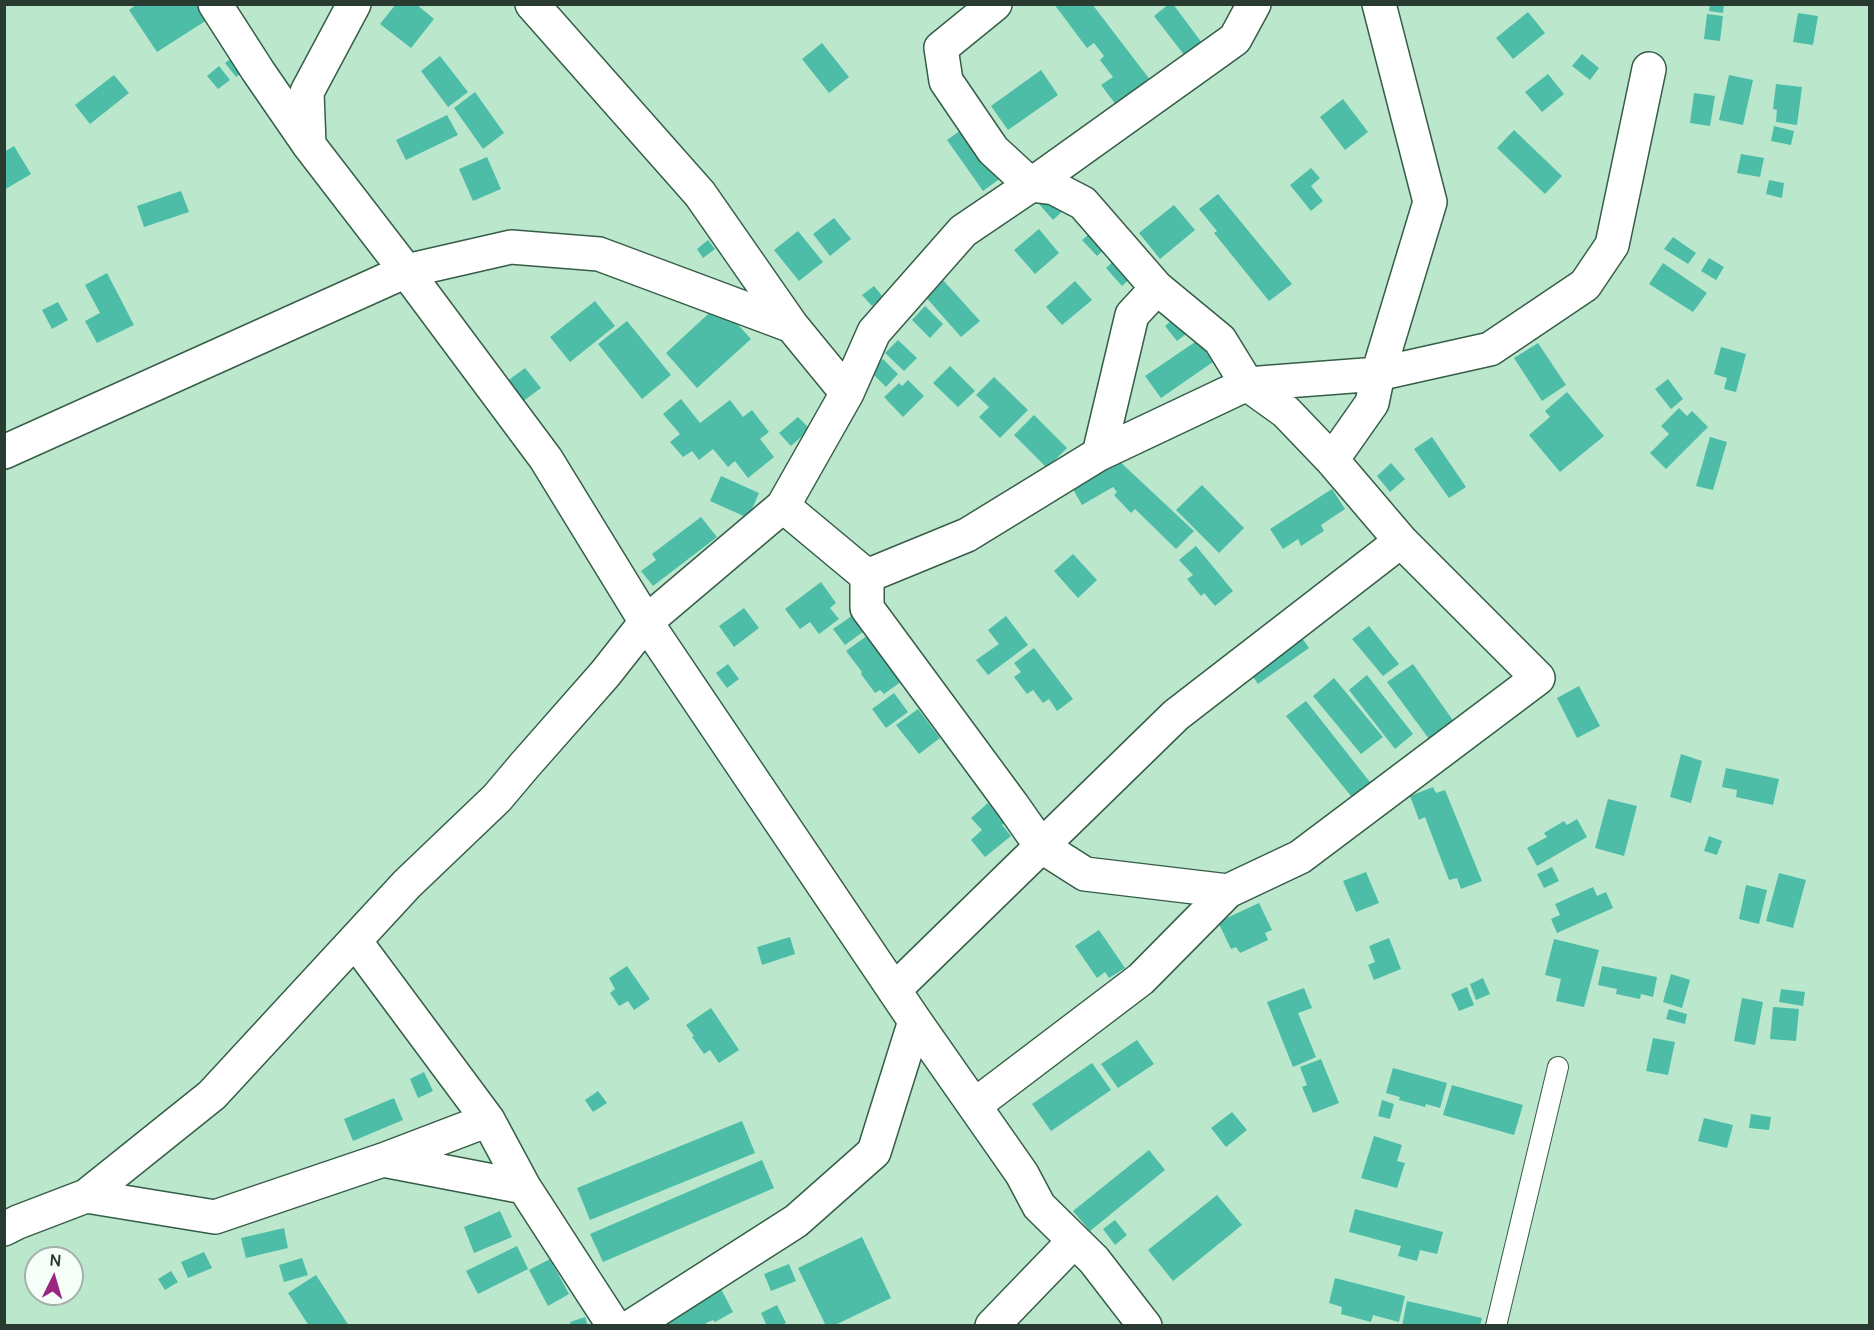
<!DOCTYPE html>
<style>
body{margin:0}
#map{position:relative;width:1874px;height:1330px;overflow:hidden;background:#bbe7cd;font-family:Manrope,sans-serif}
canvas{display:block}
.frame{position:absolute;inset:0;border:6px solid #293b31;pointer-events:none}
.north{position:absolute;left:24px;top:1246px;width:60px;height:60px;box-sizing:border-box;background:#f5fef9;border:2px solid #a3b0a9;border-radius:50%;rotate:5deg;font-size:16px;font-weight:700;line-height:24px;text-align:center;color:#293b31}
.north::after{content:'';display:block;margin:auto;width:21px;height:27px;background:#9b2681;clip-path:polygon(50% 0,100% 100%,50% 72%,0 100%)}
</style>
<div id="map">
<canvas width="1874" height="1330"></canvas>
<div class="frame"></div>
<div class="north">N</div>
</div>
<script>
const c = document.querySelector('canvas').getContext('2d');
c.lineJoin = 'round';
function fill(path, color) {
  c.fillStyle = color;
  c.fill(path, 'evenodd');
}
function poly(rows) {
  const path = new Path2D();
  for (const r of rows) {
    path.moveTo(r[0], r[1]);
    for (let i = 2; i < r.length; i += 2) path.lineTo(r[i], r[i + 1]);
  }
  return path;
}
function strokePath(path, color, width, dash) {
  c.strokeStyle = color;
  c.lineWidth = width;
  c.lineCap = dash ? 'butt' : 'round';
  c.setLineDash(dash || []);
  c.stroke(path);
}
fill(poly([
 [137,4,201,4,210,18,157,52,129,10],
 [396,4,416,4,434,19,411,48,380,24],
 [1054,4,1092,4,1151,81,1117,106,1101,85,1113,77,1100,60,1104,56,1094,43,1087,48],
 [1169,4,1173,4,1202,43,1185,56,1154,16],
 [1710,4,1724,4,1723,13,1709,11],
 [1528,12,1545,33,1513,59,1496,38],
 [1798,13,1818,16,1813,45,1793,42],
 [1707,14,1723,16,1720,41,1704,39],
 [822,43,849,77,829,93,802,59],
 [1582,54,1599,68,1590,80,1572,66],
 [236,55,247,69,236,77,225,63],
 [440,56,468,92,448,107,421,71],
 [219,66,230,80,218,89,207,76],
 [1041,70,1058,95,1008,130,991,106],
 [1548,74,1564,94,1542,112,1525,92],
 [114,75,129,93,90,124,75,105],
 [1729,75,1753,80,1743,125,1719,120],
 [1776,84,1802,87,1797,125,1776,122,1777,110,1773,109],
 [475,92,504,133,483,149,454,108],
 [1694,93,1715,96,1710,126,1690,123],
 [1343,99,1368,132,1345,150,1320,117],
 [447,115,458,135,406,160,396,140],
 [968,125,1005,175,983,191,947,140],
 [1774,126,1794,131,1791,145,1771,141],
 [1514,130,1562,176,1545,194,1497,148],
 [14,146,31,174,4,190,4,152],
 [1741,154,1764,158,1760,177,1737,173],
 [487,157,501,189,473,201,459,169],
 [1311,168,1320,178,1311,186,1323,201,1311,211,1290,185],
 [1769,180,1784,183,1782,198,1766,194],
 [181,191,189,212,144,227,137,206],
 [1053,193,1066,208,1053,220,1039,204],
 [1218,194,1292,284,1269,301,1214,233,1217,231,1199,209],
 [1174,205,1195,230,1160,259,1139,233],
 [834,218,851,239,830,256,813,234],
 [1039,229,1059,253,1035,274,1014,250],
 [1094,230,1108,246,1097,256,1082,240],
 [798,231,823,262,799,281,774,250],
 [1673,237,1696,253,1688,264,1664,249],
 [708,240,715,249,703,258,697,249],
 [1122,253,1138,271,1122,286,1106,268],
 [1709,258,1724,267,1716,280,1701,271],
 [1663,263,1707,293,1693,312,1649,284],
 [107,273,134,325,97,343,85,321,100,313,85,285],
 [942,279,980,321,961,337,924,295],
 [1075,281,1092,300,1062,325,1046,307],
 [874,286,883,297,872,306,862,295],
 [595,301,615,326,570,362,550,337],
 [58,302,68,320,52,329,42,310],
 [719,304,751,339,697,388,666,353],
 [925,306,943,324,930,338,912,320],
 [1179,314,1191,330,1177,341,1165,326],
 [627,321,671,375,642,399,598,344],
 [898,340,917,358,904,371,885,353],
 [1198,340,1213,362,1161,398,1145,376],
 [1538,343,1566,385,1542,401,1514,358],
 [1721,347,1746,354,1736,392,1724,389,1727,378,1714,374],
 [883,359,898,374,886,387,870,371],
 [950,366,975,391,958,407,933,383],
 [525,368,541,388,522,402,506,382],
 [994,377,1028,410,1000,438,979,417,989,407,976,395],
 [1668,379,1683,399,1671,409,1655,389],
 [908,380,924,396,903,417,884,397,899,383,902,386],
 [1567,392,1604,436,1560,472,1529,435,1550,417,1545,411],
 [681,399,700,423,730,400,743,417,752,410,769,432,760,439,774,457,748,478,735,461,728,467,713,449,699,460,692,451,683,457,670,442,680,434,663,414],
 [1679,408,1687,416,1692,411,1708,427,1666,469,1650,453,1669,434,1661,426],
 [1034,415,1067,448,1047,468,1014,435],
 [798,417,810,429,791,446,779,433],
 [1432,437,1466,487,1449,498,1414,449],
 [1710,437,1727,442,1713,490,1696,486],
 [1117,459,1194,531,1176,549,1135,509,1131,513,1114,495,1117,492,1113,487,1082,505,1070,484],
 [1391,463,1405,479,1390,492,1377,476],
 [721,476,759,493,748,518,710,501],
 [1202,485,1244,528,1219,553,1176,510],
 [1332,489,1345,509,1321,525,1324,531,1301,546,1298,539,1283,549,1270,529],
 [701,517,717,537,653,586,641,571,656,560,652,554],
 [1196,546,1233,591,1215,606,1204,593,1201,596,1187,579,1193,575,1179,560],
 [1073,554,1097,580,1078,598,1054,571],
 [821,582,836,603,830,608,839,619,819,634,810,622,800,629,785,609],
 [744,608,759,628,734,647,719,626],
 [856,613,867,629,845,645,833,629],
 [1006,616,1028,645,988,675,976,660,999,644,988,630],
 [1369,626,1399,664,1383,676,1352,639],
 [1299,634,1309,648,1258,684,1248,669],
 [868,635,902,681,884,694,880,690,875,693,861,674,862,672,846,651],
 [1034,648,1073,699,1057,711,1049,699,1043,703,1033,690,1027,694,1014,677,1021,672,1014,663],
 [728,664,739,679,727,688,716,673],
 [1413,664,1457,726,1432,743,1387,682],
 [1367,675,1413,734,1395,749,1349,690],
 [1334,678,1383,737,1361,754,1313,696],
 [1579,686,1600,726,1577,738,1557,698],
 [894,693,908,712,886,728,872,709],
 [1306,701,1373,786,1355,801,1286,716],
 [918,709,940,738,919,754,896,725],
 [1681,754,1702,761,1691,803,1670,797],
 [1726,768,1779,779,1773,805,1736,797,1737,790,1722,787],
 [1433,787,1436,793,1445,790,1482,881,1461,889,1457,878,1449,880,1425,817,1419,820,1410,796],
 [1608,799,1637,806,1624,856,1595,848],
 [988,803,1005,823,1002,825,1011,836,985,857,971,840,982,830,971,818],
 [1577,819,1587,837,1537,866,1527,848,1547,837,1544,833,1564,821,1567,825],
 [1709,836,1722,841,1717,855,1704,851],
 [1552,867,1559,881,1544,888,1537,874],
 [1366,872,1379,903,1356,912,1343,881],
 [1779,873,1806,880,1793,928,1766,921],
 [1746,885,1767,890,1759,924,1739,919],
 [1593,887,1597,896,1606,892,1613,908,1557,933,1551,919,1560,915,1555,904],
 [1259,903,1272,930,1265,933,1268,940,1240,953,1236,947,1231,949,1218,922],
 [1099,930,1125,968,1109,978,1105,972,1097,978,1075,946],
 [790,937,795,954,762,965,757,947],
 [1389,938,1401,969,1374,980,1368,965,1375,962,1369,946],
 [1554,939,1599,950,1584,1007,1556,1001,1561,979,1545,975],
 [627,966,650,999,634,1010,628,1001,619,1006,610,993,615,989,609,978],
 [1602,966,1657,977,1653,997,1641,994,1640,999,1616,994,1617,989,1598,985],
 [1671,974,1690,980,1682,1008,1663,1002],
 [1483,978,1490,994,1476,1000,1470,984],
 [1467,987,1474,1005,1459,1011,1451,994],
 [1304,988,1312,1008,1298,1013,1316,1057,1293,1067,1267,1002],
 [1781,989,1805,992,1803,1006,1779,1002],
 [1742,998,1763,1002,1755,1045,1734,1041],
 [1773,1007,1799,1009,1796,1041,1770,1039],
 [711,1008,739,1050,719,1063,710,1050,704,1054,692,1037,694,1036,686,1025],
 [1669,1009,1687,1014,1685,1024,1666,1019],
 [1653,1038,1675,1042,1668,1075,1646,1071],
 [1137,1040,1154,1064,1118,1088,1101,1064],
 [1321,1059,1339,1103,1313,1113,1302,1087,1307,1085,1300,1067],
 [1092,1063,1111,1090,1051,1131,1032,1104],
 [1393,1068,1447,1083,1440,1108,1426,1104,1425,1107,1399,1100,1400,1097,1386,1093],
 [424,1072,433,1091,418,1098,410,1079],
 [1452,1085,1523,1105,1514,1135,1443,1115],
 [598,1091,607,1103,593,1112,585,1100],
 [394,1098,403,1120,353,1141,344,1119],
 [1382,1100,1394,1104,1390,1119,1378,1116],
 [1232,1112,1247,1130,1226,1147,1211,1128],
 [1751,1114,1771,1117,1769,1130,1749,1128],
 [1704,1118,1733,1125,1727,1148,1698,1141],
 [742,1121,755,1153,590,1220,577,1188],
 [1374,1136,1402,1145,1397,1161,1405,1163,1397,1188,1361,1178],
 [1149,1150,1165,1170,1090,1231,1073,1211],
 [762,1160,774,1188,603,1262,590,1234],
 [1217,1195,1242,1225,1173,1281,1148,1250],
 [1355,1209,1443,1232,1437,1254,1420,1250,1417,1261,1398,1256,1401,1246,1349,1232],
 [500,1211,512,1237,474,1253,464,1227],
 [1115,1220,1127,1235,1115,1245,1103,1229],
 [284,1228,288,1248,246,1258,241,1238],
 [862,1237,891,1298,833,1326,826,1326,798,1268],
 [517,1246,528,1269,478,1294,466,1271],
 [204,1252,212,1268,188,1278,181,1262],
 [302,1258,308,1275,284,1282,279,1265],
 [550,1259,569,1294,548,1306,529,1270],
 [789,1264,796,1281,771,1291,764,1274],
 [171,1271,178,1282,165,1290,158,1279],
 [316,1275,349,1326,309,1326,288,1293],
 [1335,1278,1405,1296,1399,1322,1373,1315,1371,1322,1341,1314,1342,1307,1329,1303],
 [721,1289,733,1312,715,1322,713,1320,706,1323,708,1326,651,1326],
 [1407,1301,1482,1318,1480,1326,1402,1326],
 [777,1305,786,1323,780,1326,767,1326,761,1313],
 [585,1317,588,1326,571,1326,570,1322]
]), '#4dbda8');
const service = poly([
 [1496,1326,1558,1067]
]);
const minor = poly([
 [215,4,258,71,309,145,406,271,546,459,646,622,915,1021,1022,1174,1039,1206,1094,1260,1145,1326],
 [532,4,700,194,792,326,847,393],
 [309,145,307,92,354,4],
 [4,452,406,271,511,247,599,254,792,326],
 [1099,454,1132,315,1157,288],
 [1332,460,1372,403,1378,374,1430,202,1379,4],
 [783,506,867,576,867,608,1013,806,1041,846,1085,874,1228,891],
 [867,576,967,535,1099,454,1247,384,1378,374,1490,349,1585,285,1612,245,1649,69],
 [355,941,488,1120,524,1187,614,1326],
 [894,990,1176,715,1401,541],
 [975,1105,1141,979,1228,891,1300,857,1538,678,1401,541,1332,460,1286,412,1247,384,1220,340,1157,288,1083,203,1054,188,1031,185,993,150,946,81,941,48,995,4],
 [383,1160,524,1187],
 [86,1196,212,1095,407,884,497,798,524,766,605,674,646,622,783,506,847,393,874,332,963,231,1031,185,1235,39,1254,4],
 [4,1229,18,1222,86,1196,215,1217,383,1160,488,1120],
 [632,1326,796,1221,874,1152,915,1021],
 [992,1326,1074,1241]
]);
strokePath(service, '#355d47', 22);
strokePath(minor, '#355d47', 36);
strokePath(service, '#fff', 20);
strokePath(minor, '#fff', 33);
</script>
